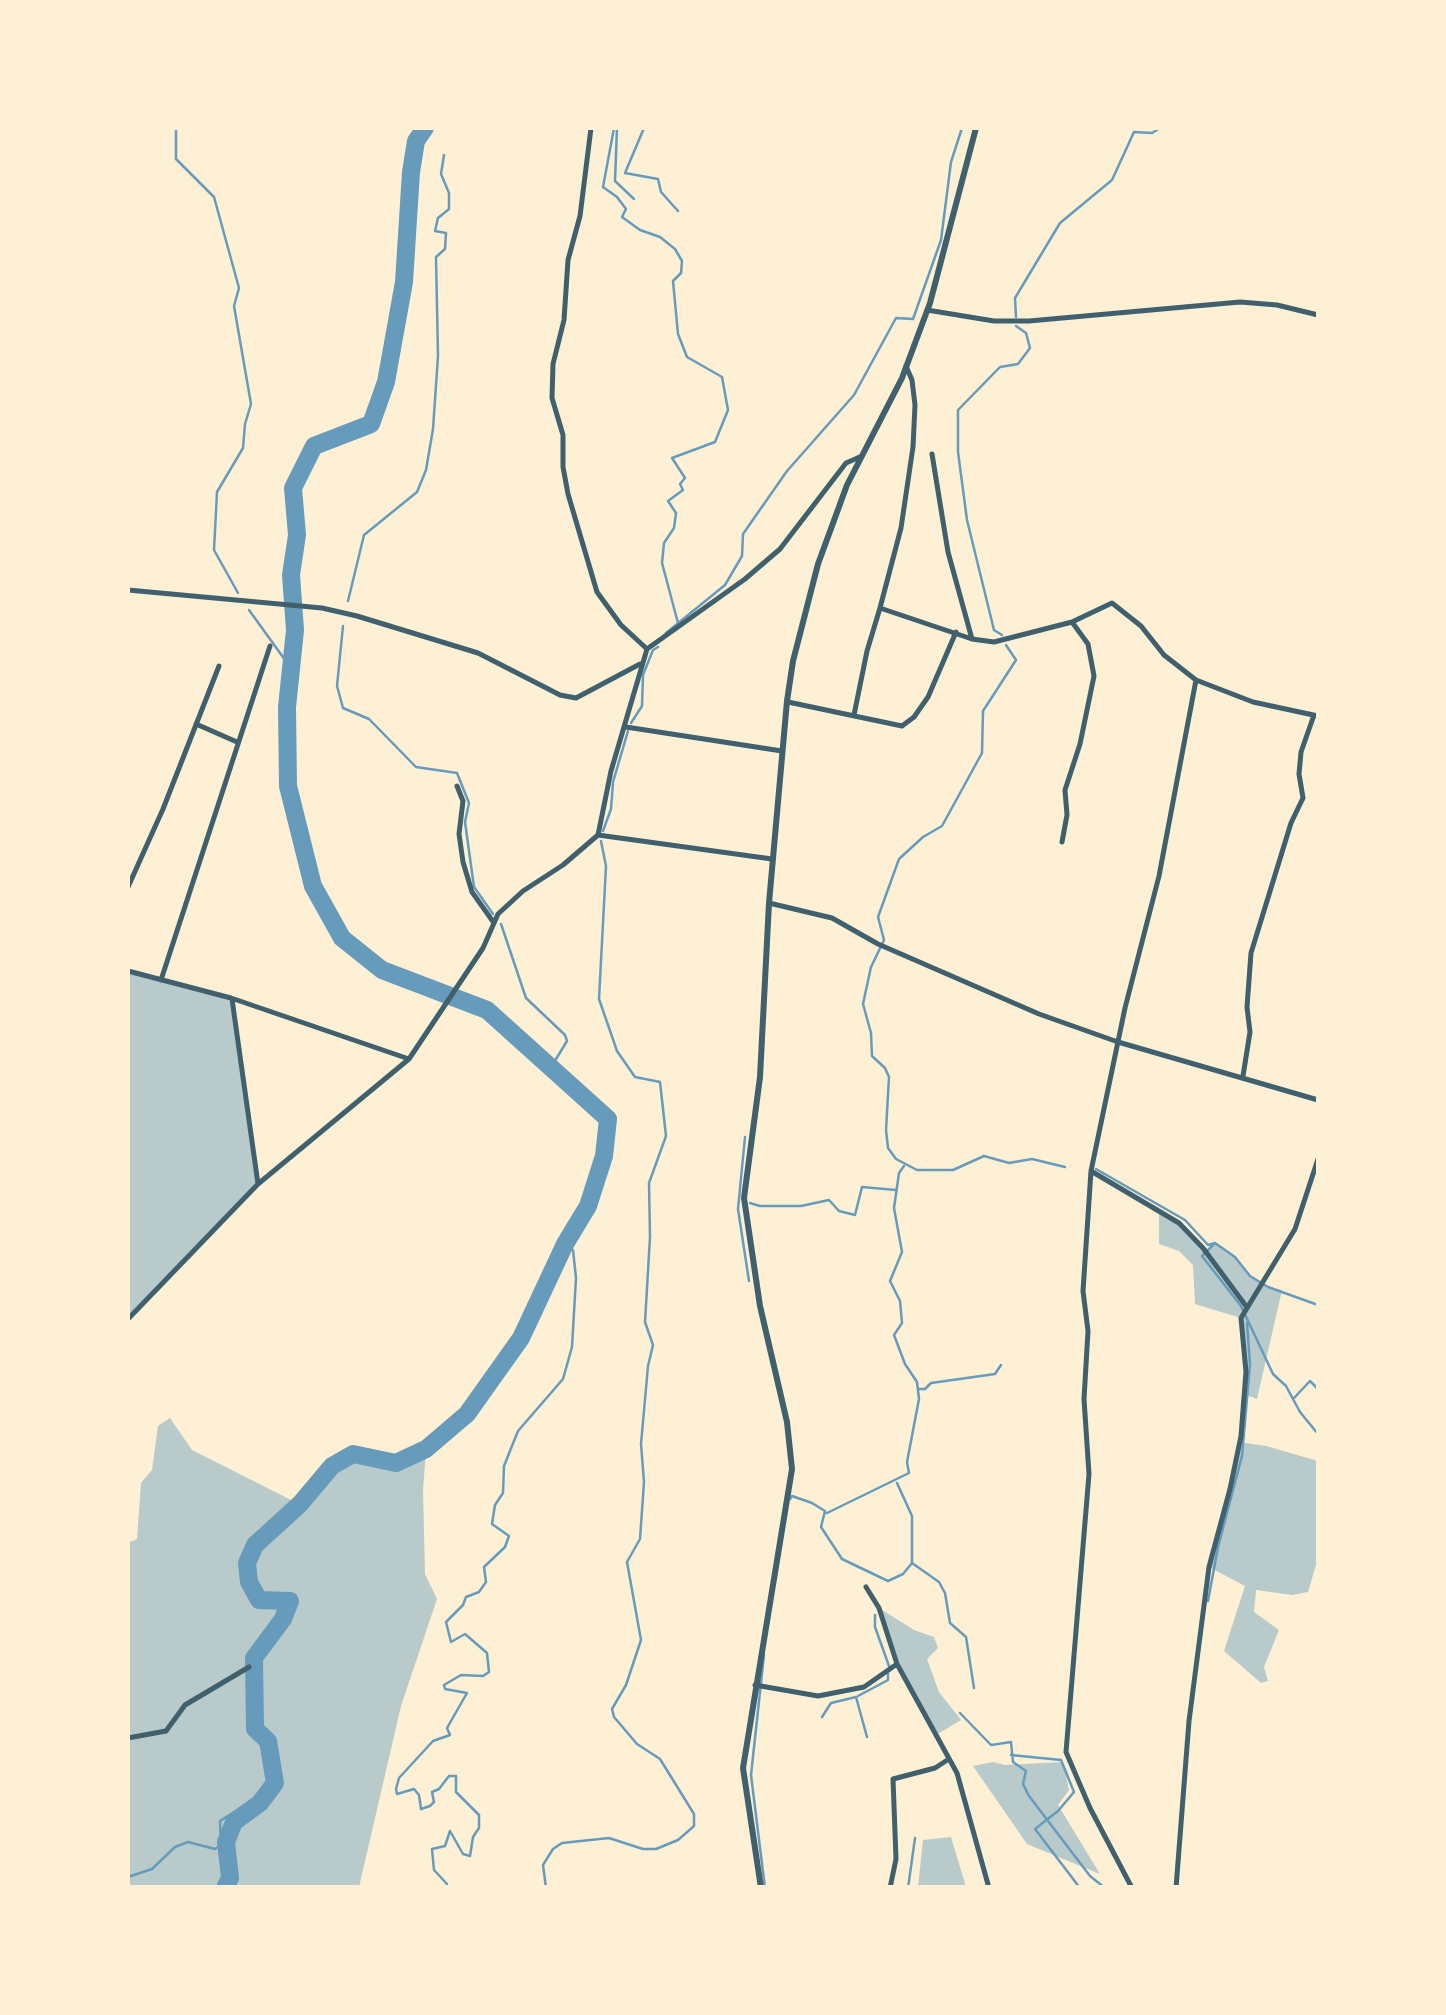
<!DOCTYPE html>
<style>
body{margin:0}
#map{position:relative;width:1446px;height:2015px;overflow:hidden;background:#fdf0d5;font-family:"Source Sans 3",sans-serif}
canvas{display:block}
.frame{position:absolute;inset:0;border:130px solid #fdf0d5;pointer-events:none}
</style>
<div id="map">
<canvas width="1446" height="2015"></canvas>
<div class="frame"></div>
</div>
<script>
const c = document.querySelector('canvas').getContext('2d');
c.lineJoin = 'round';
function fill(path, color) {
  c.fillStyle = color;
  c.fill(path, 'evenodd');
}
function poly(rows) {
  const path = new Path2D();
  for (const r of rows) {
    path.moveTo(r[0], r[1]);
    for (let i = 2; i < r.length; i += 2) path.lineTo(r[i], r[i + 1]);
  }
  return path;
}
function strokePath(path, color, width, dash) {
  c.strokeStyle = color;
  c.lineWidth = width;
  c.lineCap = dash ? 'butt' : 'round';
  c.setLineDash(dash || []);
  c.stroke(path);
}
fill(poly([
 [128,971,231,998,258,1184,128,1319],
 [1159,1211,1179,1223,1207,1251,1215,1243,1235,1257,1251,1276,1268,1287,1282,1290,1257,1399,1244,1394,1246,1372,1241,1318,1195,1304,1193,1265,1179,1251,1159,1244],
 [170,1418,192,1450,299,1504,332,1466,353,1454,396,1463,426,1449,423,1490,425,1574,437,1599,401,1706,359,1887,128,1887,128,1543,137,1539,141,1483,152,1470,158,1426],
 [1239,1442,1266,1446,1318,1461,1318,1558,1308,1592,1292,1595,1256,1590,1254,1612,1279,1630,1264,1667,1268,1681,1261,1683,1224,1651,1245,1586,1209,1567],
 [879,1608,914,1630,934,1637,938,1648,927,1659,939,1692,961,1720,936,1735,897,1664],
 [993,1762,1005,1765,1063,1762,1069,1790,1058,1805,1100,1874,1027,1844,973,1766],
 [951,1837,966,1887,918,1887,923,1840]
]), '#b9caca');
strokePath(poly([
 [176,128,176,159,214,197,239,288,234,306,251,404,245,424,243,448,217,492,214,550,238,593],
 [614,128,603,187,617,197,626,209,622,217,640,230,660,237,675,249,682,261,681,273,673,281,678,334,687,357,722,377,728,410,715,442,672,458,685,478,680,484,683,490,668,501,676,513,674,528,664,543,662,563,678,623],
 [617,128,615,181,634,199],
 [644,128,625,173,658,179,661,192,678,211],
 [1016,317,1015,298,1060,223,1112,180,1134,132,1152,133,1160,128],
 [348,601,364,535,417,492,426,470,433,429,438,356,436,257,445,249,446,233,435,231,438,218,449,209,449,193,441,174,444,155],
 [249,610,293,671],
 [343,626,337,686,343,708,369,719,416,767,457,773,469,803,465,822,474,887,493,914],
 [666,633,725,585,742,556,743,534,787,471,854,395,896,318,913,319,941,240,951,162,962,128],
 [1002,635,994,630,967,520,958,452,958,410,1000,367,1018,364,1030,348,1026,333,1016,326],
 [1006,645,1016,660,983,711,982,753,942,826,923,837,899,859,878,917,884,940,871,967,863,1004,871,1033,872,1056,885,1068,889,1077,886,1130,888,1148,896,1159,917,1170,953,1170,984,1156,1009,1163,1032,1159,1065,1167],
 [631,723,642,706,643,675,653,650,658,647],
 [603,831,611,809,613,782,628,731],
 [501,924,526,998,565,1035,567,1041,550,1069],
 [745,1137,738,1209,749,1281],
 [1096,1169,1185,1220,1208,1245,1215,1243,1202,1256,1241,1306,1273,1374,1286,1386,1300,1412,1318,1434],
 [750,1203,760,1206,801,1206,829,1200,839,1211,855,1215,862,1187,896,1190],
 [1215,1243,1235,1257,1250,1276,1268,1287,1318,1305],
 [919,1389,925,1389,931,1383,995,1374,1001,1365],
 [1294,1398,1310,1381,1318,1389],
 [897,1483,912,1516,912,1563,939,1582,945,1593,950,1623,966,1637,974,1688],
 [790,1499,792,1496,812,1503,825,1511,821,1527,842,1559,888,1581,903,1574,912,1563],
 [827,1513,909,1473,907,1462,919,1399,917,1382,905,1364,894,1335,902,1323,900,1301,890,1281,902,1252,894,1208,899,1173,904,1166],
 [1208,1601,1218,1547,1242,1456,1250,1364,1247,1323],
 [875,1615,875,1627,889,1666],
 [764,1655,751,1775,765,1888],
 [858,1696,888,1680,888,1674],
 [960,1713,991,1745,1011,1742,1013,1762,1026,1771,1023,1784,1029,1796,1090,1876,1105,1888],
 [822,1717,831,1703,856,1697,867,1737],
 [1011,1755,1061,1760,1074,1792,1058,1811,1035,1829,1080,1888],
 [128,1877,152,1869,175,1847,188,1842,215,1849,221,1845,220,1821,245,1805,262,1799],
 [446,1888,447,1884,434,1870,432,1849,445,1846,450,1831,463,1854,470,1856,473,1837,479,1828,479,1815,456,1792,456,1776,449,1776,439,1789,432,1792,434,1802,430,1806,421,1809,419,1795,414,1789,397,1794,396,1789,399,1778,433,1741,450,1735,447,1728,467,1693,445,1689,444,1685,461,1675,483,1676,489,1672,487,1653,465,1634,451,1642,446,1622,463,1605,466,1597,479,1592,486,1582,484,1567,505,1547,509,1536,492,1524,495,1505,503,1493,504,1466,518,1431,563,1379,572,1347,576,1278,573,1250,565,1244],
 [546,1888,543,1865,553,1849,562,1843,609,1838,643,1849,656,1849,678,1840,694,1826,694,1814,660,1759,637,1744,614,1717,612,1709,626,1685,641,1640,627,1562,640,1539,644,1482,641,1444,648,1366,653,1345,645,1322,650,1237,649,1183,666,1136,660,1082,635,1077,617,1051,599,999,606,866,601,841],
 [908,1888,915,1838]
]), '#669bbc', 2.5);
strokePath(poly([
 [225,1888,230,1878,226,1842,234,1822,260,1803,275,1783,268,1741,255,1729,254,1658,283,1619,290,1601,259,1600,249,1582,247,1563,255,1545,300,1504,332,1466,353,1454,396,1463,426,1449,467,1414,521,1338,565,1244,588,1206,604,1156,608,1119,487,1010,382,970,342,938,313,886,288,786,287,707,295,630,291,575,297,535,293,488,314,446,371,424,386,382,404,282,411,172,416,141,425,128]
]), '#669bbc', 18);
strokePath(poly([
 [591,128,580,216,568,260,564,320,553,364,552,398,563,435,563,467,568,494,597,592,621,625,647,649],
 [927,310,994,321,1029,321,1240,302,1277,305,1318,315],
 [906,366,912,380,915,405,913,447,901,528,880,608,972,639,994,642,1072,622,1112,603,1141,626,1164,655,1196,680,1253,702,1318,716],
 [932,454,948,552,972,639],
 [128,590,322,608,357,616,478,653,560,695,576,698,640,664],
 [1196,680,1159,876,1125,1008,1091,1171,1179,1223,1203,1248,1246,1306],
 [788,702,902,726,914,717,928,697,956,632],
 [854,715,867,651,880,608],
 [196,724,237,742],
 [626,727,782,751],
 [457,786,463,801,459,834,463,862,472,892,494,923],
 [598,835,772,859],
 [1062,842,1067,815,1065,790,1080,744,1094,676,1088,644,1072,622],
 [128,887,163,809,219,666],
 [769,903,832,918,878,944,1039,1014,1118,1042,1318,1100],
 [128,971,231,998,409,1059],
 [161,980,270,646],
 [232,999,258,1184],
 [1243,1076,1250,1032,1247,1007,1251,953,1291,823,1303,798,1299,774,1301,752,1314,715],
 [1091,1171,1083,1291,1088,1331,1084,1399,1089,1474,1066,1752,1090,1808,1132,1888],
 [128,1319,258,1184,409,1059,483,948,498,914,523,891,563,865,598,835,611,771,647,649,745,579,780,549,846,463,862,456],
 [866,1587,879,1608,897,1664,957,1773,989,1888],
 [755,1685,818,1696,864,1687,897,1664],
 [128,1738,166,1731,185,1705,249,1667],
 [890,1888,896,1859,893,1779,935,1768,949,1759],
 [1176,1888,1189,1721,1209,1567,1230,1489,1241,1436,1246,1372,1241,1318,1295,1229,1318,1159]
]), '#3f606c', 5);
strokePath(poly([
 [761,1888,743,1768,792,1469,787,1422,760,1306,744,1198,760,1077,769,903,787,701,793,661,818,564,847,485,902,378,930,303,976,128]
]), '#3f606c', 6);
</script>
